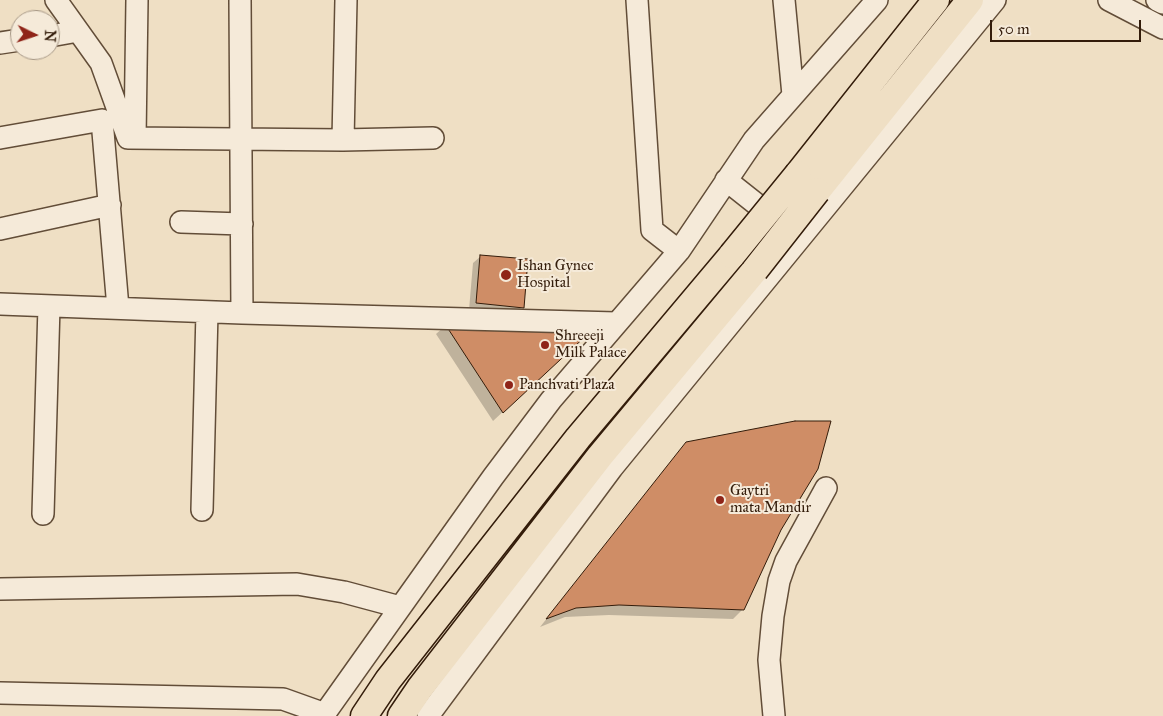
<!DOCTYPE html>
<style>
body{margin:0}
#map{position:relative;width:1163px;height:716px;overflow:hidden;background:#efdfc4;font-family:"IM FELL Great Primer",serif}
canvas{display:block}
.north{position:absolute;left:10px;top:10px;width:50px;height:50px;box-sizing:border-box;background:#f5ead9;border:1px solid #a79886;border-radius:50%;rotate:94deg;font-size:14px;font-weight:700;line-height:20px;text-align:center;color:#331c0a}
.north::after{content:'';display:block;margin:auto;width:18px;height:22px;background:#8f2418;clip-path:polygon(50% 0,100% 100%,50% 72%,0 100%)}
.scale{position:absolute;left:990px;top:20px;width:151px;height:22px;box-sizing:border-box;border:2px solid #331c0a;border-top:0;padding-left:6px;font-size:15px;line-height:18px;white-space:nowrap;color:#331c0a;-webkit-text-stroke:4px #f5ead9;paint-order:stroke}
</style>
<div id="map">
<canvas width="1163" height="716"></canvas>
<div class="north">N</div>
<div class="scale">50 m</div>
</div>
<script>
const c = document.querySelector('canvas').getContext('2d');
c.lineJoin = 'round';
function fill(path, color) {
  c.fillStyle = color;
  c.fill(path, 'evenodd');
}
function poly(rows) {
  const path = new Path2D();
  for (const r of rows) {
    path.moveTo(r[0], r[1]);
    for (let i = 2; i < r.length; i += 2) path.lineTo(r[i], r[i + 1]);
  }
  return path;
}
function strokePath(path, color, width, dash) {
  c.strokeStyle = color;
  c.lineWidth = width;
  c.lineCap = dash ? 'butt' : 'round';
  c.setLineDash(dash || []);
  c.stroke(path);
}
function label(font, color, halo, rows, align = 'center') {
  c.font = font + ' "IM FELL Great Primer",serif';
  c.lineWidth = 4;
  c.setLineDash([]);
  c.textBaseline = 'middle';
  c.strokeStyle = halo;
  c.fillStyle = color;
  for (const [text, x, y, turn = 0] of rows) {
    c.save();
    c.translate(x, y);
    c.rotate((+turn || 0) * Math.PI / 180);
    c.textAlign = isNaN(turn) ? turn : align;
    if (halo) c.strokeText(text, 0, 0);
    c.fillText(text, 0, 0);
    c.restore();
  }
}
fill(poly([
 [481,256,522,307,515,314,469,310,473,263],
 [446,325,578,342,493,421,436,334],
 [687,443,780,530,743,609,733,619,609,615,565,617,540,627]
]), '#0003');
const building = poly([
 [480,255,528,259,524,308,476,303,480,255],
 [445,324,589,333,503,413,445,324],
 [795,421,831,421,818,469,781,530,744,610,619,605,576,608,546,619,686,442,795,421]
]);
fill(building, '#cf8d66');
strokePath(building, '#331c0a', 1);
const minor = poly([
 [56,0,101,63,128,138,343,140,433,138],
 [240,0,242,313],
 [637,0,652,230,679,251],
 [784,0,793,95],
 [1109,0,1163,28],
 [1157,0,1163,3],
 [50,36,78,31],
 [0,43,20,40],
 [0,138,102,120,118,308],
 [135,138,137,0],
 [343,140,346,0],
 [726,180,779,222],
 [181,222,242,224],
 [0,229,110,205],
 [0,304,242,313,616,323],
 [202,510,207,312],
 [43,514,49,306],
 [0,589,297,584,344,592,400,607],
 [0,693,283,699,325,714],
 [323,716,493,477,551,400,679,251,754,140,877,0],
 [428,716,612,468,995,0],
 [774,716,769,660,773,616,779,581,786,561,826,488]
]);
const major = poly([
 [798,174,936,0],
 [817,191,970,0],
 [364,716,388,680,578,438,732,255],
 [401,716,420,688,600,456,755,270]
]);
strokePath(minor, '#624d38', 24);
strokePath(major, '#331c0a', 29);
strokePath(minor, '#f5ead9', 21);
strokePath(major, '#efdfc4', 26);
const majorBridge = poly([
 [732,255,798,174],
 [755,270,817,191]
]);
strokePath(majorBridge, '#331c0a', 29, []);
strokePath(majorBridge, '#efdfc4', 26);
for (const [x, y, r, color] of [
 [506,275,6,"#8f2418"],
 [545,345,5,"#8f2418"],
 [509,385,5,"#8f2418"],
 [720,500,5,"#8f2418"]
]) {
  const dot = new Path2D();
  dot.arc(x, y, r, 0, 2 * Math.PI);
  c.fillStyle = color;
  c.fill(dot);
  strokePath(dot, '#f5ead9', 2);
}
label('15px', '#331c0a', '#f5ead9', [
 ["Ishan Gynec",517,266],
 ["Hospital",517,283],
 ["Shreeeji",555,336],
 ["Milk Palace",555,353],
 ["Panchvati Plaza",519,385],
 ["Gaytri",730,491],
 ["mata Mandir",730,508]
], 'left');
</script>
